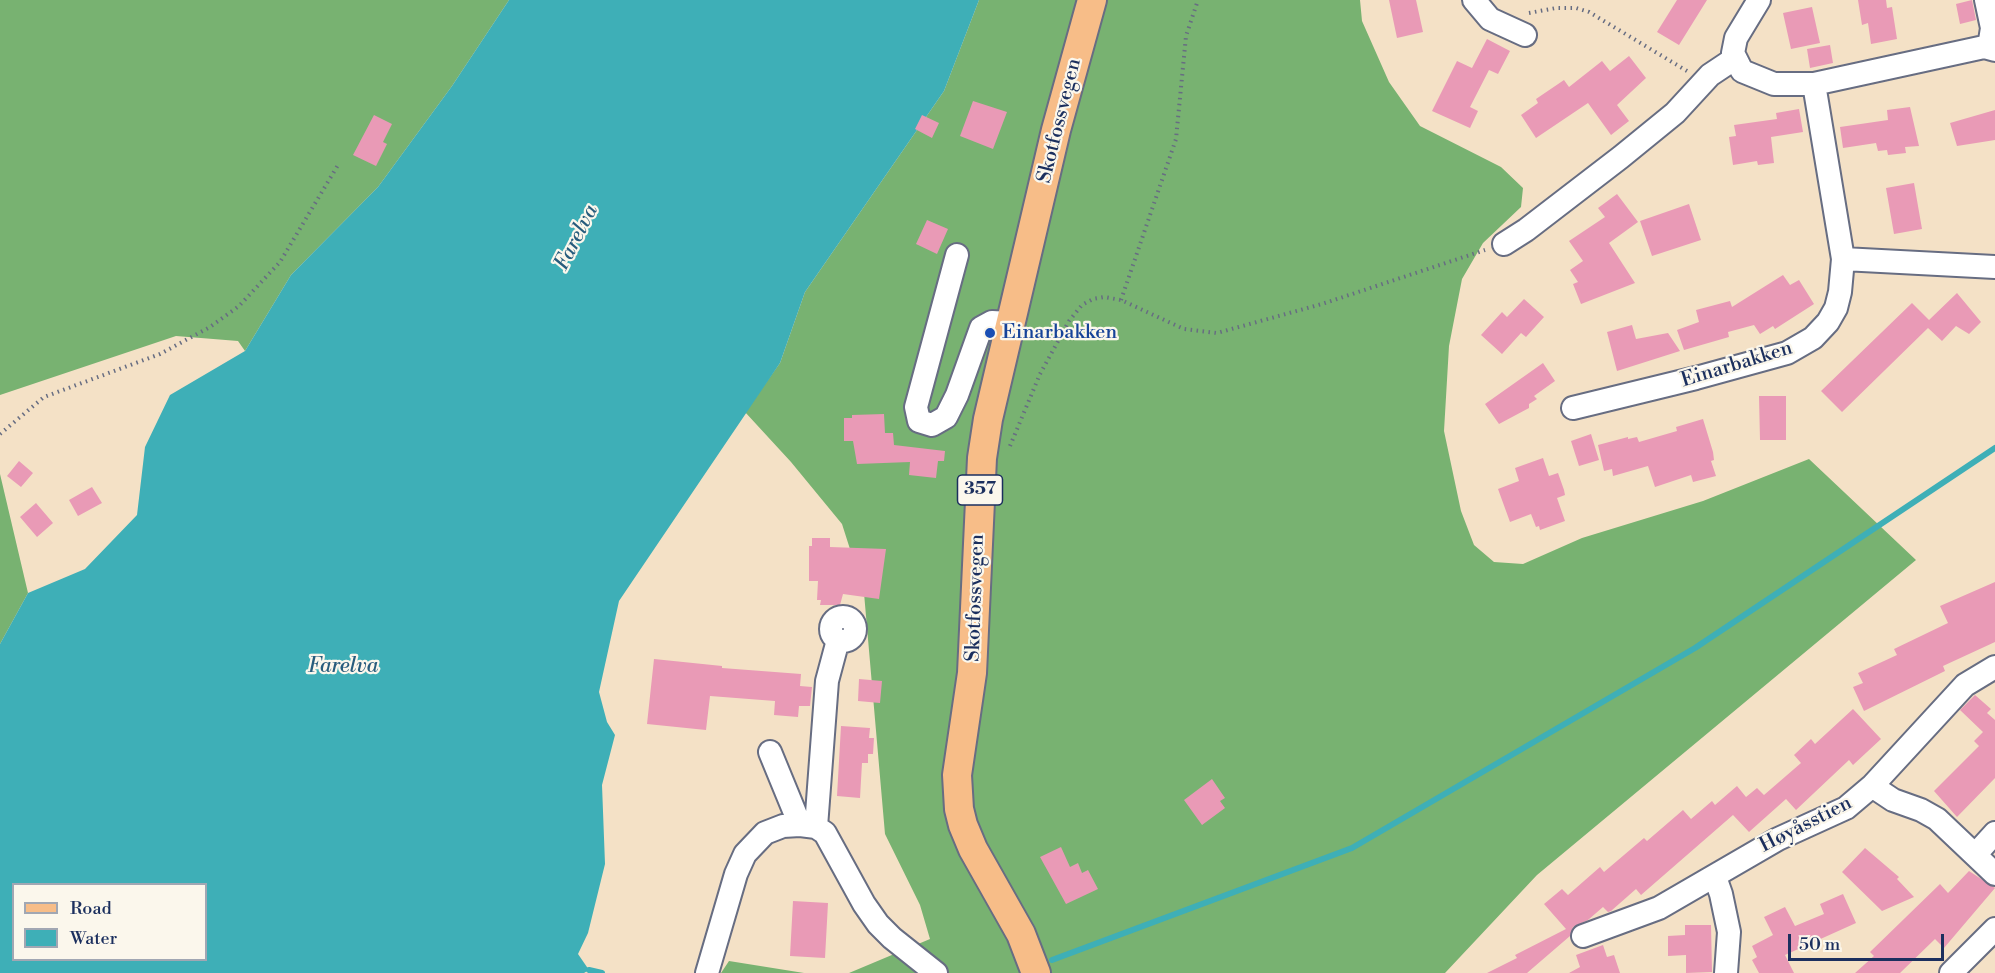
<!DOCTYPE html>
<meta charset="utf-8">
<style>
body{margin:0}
#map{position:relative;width:1995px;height:973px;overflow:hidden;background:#f4e1c6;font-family:"Libre Bodoni",serif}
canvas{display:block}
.legend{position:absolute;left:12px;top:883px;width:195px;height:78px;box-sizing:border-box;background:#fbf7ec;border:2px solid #a1a7b3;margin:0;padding:8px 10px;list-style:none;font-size:18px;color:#1b2f5e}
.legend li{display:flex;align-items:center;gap:12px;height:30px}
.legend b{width:30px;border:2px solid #a1a7b3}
.scale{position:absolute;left:1788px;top:934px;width:156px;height:27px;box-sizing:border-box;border:3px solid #1b2f5e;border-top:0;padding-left:8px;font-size:18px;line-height:21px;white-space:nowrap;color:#1b2f5e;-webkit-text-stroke:4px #fbf7ec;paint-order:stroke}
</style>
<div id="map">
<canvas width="1995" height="973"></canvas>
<ul class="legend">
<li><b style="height:8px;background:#f7bd88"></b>Road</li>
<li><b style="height:16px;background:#3eafb7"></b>Water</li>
</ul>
<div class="scale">50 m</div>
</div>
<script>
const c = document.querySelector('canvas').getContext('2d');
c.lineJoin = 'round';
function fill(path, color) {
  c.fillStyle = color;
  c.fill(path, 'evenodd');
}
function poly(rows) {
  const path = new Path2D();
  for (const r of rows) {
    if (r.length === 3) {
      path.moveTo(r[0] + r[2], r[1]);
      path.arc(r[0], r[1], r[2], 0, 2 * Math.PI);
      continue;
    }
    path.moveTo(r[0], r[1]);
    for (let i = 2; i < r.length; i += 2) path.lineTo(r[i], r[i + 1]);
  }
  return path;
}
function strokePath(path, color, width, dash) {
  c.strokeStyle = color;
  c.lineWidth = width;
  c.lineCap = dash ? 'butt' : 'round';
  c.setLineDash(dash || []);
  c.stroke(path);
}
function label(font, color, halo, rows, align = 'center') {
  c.font = font + ' "Libre Bodoni",serif';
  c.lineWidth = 4.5;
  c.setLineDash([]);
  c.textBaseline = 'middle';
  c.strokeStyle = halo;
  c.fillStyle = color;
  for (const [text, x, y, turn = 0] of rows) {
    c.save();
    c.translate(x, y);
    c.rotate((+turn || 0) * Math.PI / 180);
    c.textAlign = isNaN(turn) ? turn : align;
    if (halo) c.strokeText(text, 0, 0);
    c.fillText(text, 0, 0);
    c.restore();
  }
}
fill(poly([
 [0,0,509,0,452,86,378,187,291,275,245,351,238,341,176,336,0,395],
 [979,0,1360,0,1362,21,1389,82,1420,126,1501,167,1523,188,1521,207,1483,243,1462,279,1449,346,1444,431,1461,511,1474,545,1494,562,1523,564,1582,538,1703,501,1809,459,1916,560,1537,875,1445,973,849,973,930,939,920,905,885,834,864,593,842,524,791,462,745,412,780,363,805,292,944,91],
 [0,474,28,593,0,644],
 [729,961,804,973,721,973]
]), '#78b271');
fill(poly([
 [509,0,979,0,944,91,805,292,780,363,619,601,599,692,607,722,615,735,602,785,605,864,588,933,578,954,589,970,584,973,0,973,0,644,28,593,85,569,137,515,145,447,170,395,245,351,291,275,378,187,452,86],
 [14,884,206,884,206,960,14,960]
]), '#3eafb7');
strokePath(poly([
 [1052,960,1352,848,1695,648,1995,448],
 [589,970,602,973]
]), '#3eafb7', 6);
fill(poly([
 [1389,0,1416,0,1423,32,1397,38],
 [1677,0,1707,0,1679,45,1657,32],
 [1858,0,1886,0,1887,8,1892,7,1897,39,1871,44,1868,23,1862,25],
 [1972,0,1976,20,1960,24,1956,4],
 [1812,7,1820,43,1791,49,1783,13],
 [1487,39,1510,51,1498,74,1489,70,1470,107,1478,111,1470,128,1432,111,1457,61,1472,68],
 [1830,45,1833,63,1810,68,1807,49],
 [1629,56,1646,78,1617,105,1629,121,1611,135,1588,103,1536,138,1521,115,1538,103,1536,99,1564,80,1569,87,1602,61,1610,71],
 [973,101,1007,112,993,149,960,136],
 [1910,107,1919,146,1905,147,1906,153,1888,155,1887,150,1878,151,1876,143,1843,148,1840,127,1888,120,1887,110],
 [1799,109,1803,132,1771,137,1774,163,1758,165,1757,161,1733,165,1729,137,1736,136,1734,125,1777,119,1776,113],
 [1995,110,1995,140,1957,146,1950,123],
 [374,115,392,124,383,142,387,144,376,166,353,155],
 [922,115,939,123,932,138,915,129],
 [1914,183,1922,229,1894,234,1886,188],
 [1617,194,1638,222,1609,243,1635,283,1581,304,1573,284,1578,282,1570,270,1583,261,1569,241,1605,217,1598,208],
 [1689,204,1701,240,1652,256,1640,221],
 [927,220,948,229,937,254,916,244],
 [1783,275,1790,285,1799,280,1814,304,1775,329,1773,326,1760,334,1754,325,1728,332,1729,337,1684,350,1677,330,1699,322,1696,310,1730,301,1732,307],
 [1957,293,1981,322,1969,334,1956,326,1942,341,1928,328,1842,412,1821,391,1912,303,1929,320],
 [1524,299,1544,317,1526,337,1521,333,1502,354,1481,335,1502,312,1507,317],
 [1632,325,1636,339,1668,333,1680,351,1617,371,1607,332],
 [1543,363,1555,381,1534,396,1537,399,1529,404,1529,408,1499,424,1485,404],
 [1759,396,1786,396,1786,440,1760,440],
 [884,414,885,433,893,433,894,445,945,451,944,461,938,461,936,478,909,475,910,462,857,464,853,441,844,441,844,418,852,418,852,415],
 [1703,419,1713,452,1714,460,1711,461,1716,476,1693,482,1691,475,1655,487,1648,466,1613,476,1612,469,1604,471,1598,445,1628,437,1628,439,1637,437,1639,442,1677,431,1676,427],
 [1591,434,1599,460,1579,466,1571,441],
 [1543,458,1549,476,1558,473,1564,490,1565,495,1557,498,1565,521,1540,530,1539,526,1536,527,1531,514,1510,522,1498,489,1519,481,1515,468],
 [19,461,33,473,21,487,7,476],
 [92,487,102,503,78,516,69,500],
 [36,503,53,523,37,537,20,517],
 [812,538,830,538,830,547,886,549,879,599,843,594,840,605,820,605,821,600,817,600,818,581,809,581,809,546,812,546],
 [1995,582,1995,642,1943,666,1945,671,1864,711,1853,687,1863,683,1858,673,1897,655,1894,649,1948,623,1940,606],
 [654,659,722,666,722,668,801,674,800,686,812,687,810,706,799,706,798,717,774,715,775,701,710,696,706,730,647,724],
 [859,679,882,681,880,703,858,701],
 [1975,695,1991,709,1987,713,1995,720,1995,778,1957,817,1934,791,1979,746,1974,741,1983,732,1960,710],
 [1853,709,1881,739,1853,765,1849,760,1796,810,1786,799,1749,832,1733,815,1641,895,1636,889,1611,911,1608,912,1603,907,1588,920,1573,927,1570,936,1527,973,1487,973,1517,958,1515,955,1566,929,1544,904,1562,889,1568,895,1600,867,1604,872,1644,838,1647,841,1683,810,1691,819,1712,801,1715,805,1737,786,1746,797,1757,788,1764,795,1801,763,1794,755,1811,739,1815,744],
 [841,726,870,728,869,738,874,738,873,754,868,754,868,763,862,763,860,798,837,796],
 [1212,779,1225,798,1220,801,1225,808,1202,825,1184,800],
 [1061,847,1070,867,1078,863,1082,873,1088,870,1098,889,1066,904,1040,857],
 [1865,848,1899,877,1897,879,1914,897,1882,911,1842,872],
 [1969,871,1995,888,1944,948,1935,939,1900,973,1855,973,1874,956,1870,952,1940,884,1948,893],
 [1843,894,1856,923,1785,955,1794,973,1759,973,1752,960,1757,957,1752,946,1773,935,1764,917,1785,907,1795,926,1824,914,1820,904],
 [793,901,828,903,825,958,790,956],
 [1685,925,1711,925,1712,972,1686,973,1686,955,1668,956,1668,936,1685,935],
 [1603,945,1607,957,1614,955,1620,973,1569,973,1580,967,1576,955]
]), '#e99ab6');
const minor = poly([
 [1474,0,1490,19,1525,35],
 [1759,0,1736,38,1733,53,1742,71,1774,84,1814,84,1984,47,1995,50],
 [1986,0,1992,28,1989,47],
 [1504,244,1526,230,1621,157,1675,113,1710,75,1734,59],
 [957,255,916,407,919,421,932,425,946,417,957,395,981,328,992,322,1009,323],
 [1843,259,1995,267],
 [1573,408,1696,378,1787,353,1813,338,1828,322,1836,308,1840,292,1843,259,1814,84],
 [843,629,12],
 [770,752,800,825],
 [1872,786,1893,800,1921,810,1937,819,1995,874],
 [816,827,827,681,838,640],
 [1975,855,1995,833],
 [1715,877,1721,894,1729,932,1726,973],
 [1583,936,1659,908,1778,839,1846,808,1872,786,1965,685,1995,667],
 [707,973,736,874,745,854,765,833,783,826,800,825,816,827,825,833,864,904,878,924,892,938,936,973],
 [1951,973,1995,929]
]);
const major = poly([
 [1036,973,1021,934,973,849,963,825,959,809,957,775,972,673,982,458,988,419,1056,130,1092,0]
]);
strokePath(minor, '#676d82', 26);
strokePath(major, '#676d82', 32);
strokePath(poly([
 [1529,13,1556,8,1576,8,1589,12,1687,71],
 [1121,300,1176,139,1186,36,1198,0],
 [0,434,44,397,160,354,210,327,239,306,280,262,338,165],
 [1010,446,1040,374,1069,321,1082,305,1093,299,1104,297,1121,300,1184,329,1217,333,1322,304,1485,250]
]), '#676d82', 4, [1.5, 4.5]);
strokePath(minor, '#fff', 22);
strokePath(major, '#f7bd88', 28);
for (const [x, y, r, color] of [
 [990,333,6,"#1a4fb4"]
]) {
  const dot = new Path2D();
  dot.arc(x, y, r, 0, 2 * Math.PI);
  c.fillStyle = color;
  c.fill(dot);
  strokePath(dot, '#fbf7ec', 2);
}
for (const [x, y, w] of [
 [980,490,45]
]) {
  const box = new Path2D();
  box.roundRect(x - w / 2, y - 15, w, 30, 4.5);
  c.fillStyle = '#fbf7ec';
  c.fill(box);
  strokePath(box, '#1b2f5e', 1.5);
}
label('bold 18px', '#1b2f5e', null, [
 ["357",980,490]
]);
label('20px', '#1b2f5e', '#fbf7ec', [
 ["Skotfossvegen",1060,121,-76],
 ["Einarbakken",1737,365,-17],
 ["Skotfossvegen",976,598,-88],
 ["Høyåsstien",1806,825,-27]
]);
label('20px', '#164399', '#fbf7ec', [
 ["Einarbakken",1002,333]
], 'left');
label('italic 21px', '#275c7d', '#fbf7ec', [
 ["Farelva",577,238,-63],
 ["Farelva",343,667]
]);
</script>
